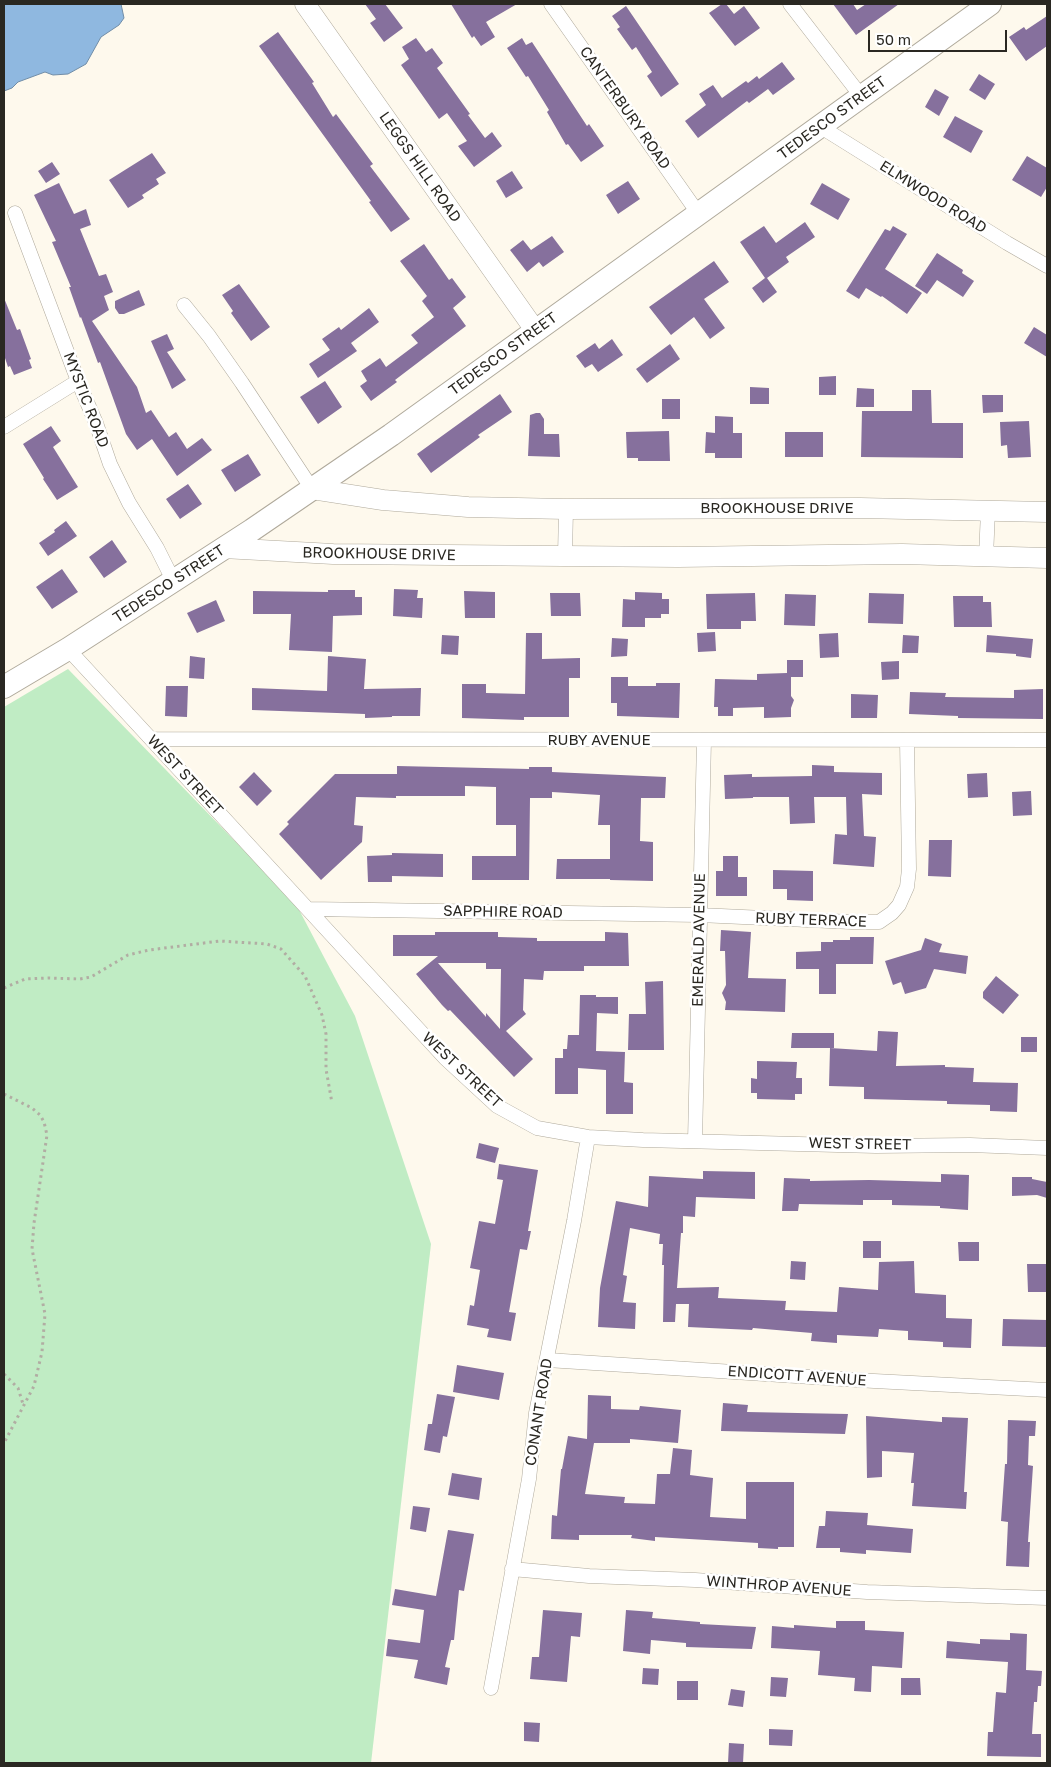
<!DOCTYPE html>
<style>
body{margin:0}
#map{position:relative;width:1051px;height:1767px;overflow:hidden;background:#fef9ed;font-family:"Golos Text",sans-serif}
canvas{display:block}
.frame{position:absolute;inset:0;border:5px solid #2a2822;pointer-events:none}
.scale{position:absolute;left:868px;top:30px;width:139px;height:22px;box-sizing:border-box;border:2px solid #2a2822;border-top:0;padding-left:6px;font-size:15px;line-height:18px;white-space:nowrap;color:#2a2822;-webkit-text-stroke:4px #fff;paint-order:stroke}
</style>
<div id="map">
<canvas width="1051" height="1767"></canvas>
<div class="frame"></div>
<div class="scale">50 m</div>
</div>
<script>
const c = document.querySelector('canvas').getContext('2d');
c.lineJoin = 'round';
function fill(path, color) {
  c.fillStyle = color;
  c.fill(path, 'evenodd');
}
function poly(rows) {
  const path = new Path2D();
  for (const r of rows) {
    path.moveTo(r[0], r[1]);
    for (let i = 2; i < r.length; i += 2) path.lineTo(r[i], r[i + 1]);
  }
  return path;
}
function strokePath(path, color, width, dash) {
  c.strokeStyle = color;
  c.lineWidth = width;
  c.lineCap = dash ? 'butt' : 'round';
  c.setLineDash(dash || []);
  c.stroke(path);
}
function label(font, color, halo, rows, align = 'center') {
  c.font = font + ' "Golos Text",sans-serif';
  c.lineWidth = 5;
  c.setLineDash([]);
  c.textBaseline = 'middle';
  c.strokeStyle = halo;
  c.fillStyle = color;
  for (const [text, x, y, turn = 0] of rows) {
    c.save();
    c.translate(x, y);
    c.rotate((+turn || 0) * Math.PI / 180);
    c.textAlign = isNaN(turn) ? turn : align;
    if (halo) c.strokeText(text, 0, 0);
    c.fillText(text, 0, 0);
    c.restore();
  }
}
fill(poly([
 [68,669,296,904,355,1016,431,1244,371,1763,4,1763,4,707]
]), '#c0ecc4');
const water = poly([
 [4,4,121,4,124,18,119,25,101,37,86,64,68,74,53,75,45,72,18,82,12,88,4,91,4,4]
]);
fill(water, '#8fb8e0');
strokePath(water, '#718da7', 1);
fill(poly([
 [365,4,385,4,403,28,384,42,370,23,376,19],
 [451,4,517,4,486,22,495,37,481,46,474,36,472,38],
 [722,4,726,4,734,14,744,6,760,28,735,46,709,13],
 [833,4,853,4,857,10,866,4,899,4,856,35],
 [626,6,679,84,661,97,647,76,652,72,636,47,632,50,617,29,620,27,612,16],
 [1047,16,1047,46,1026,61,1009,37,1024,27,1026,30],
 [278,32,314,82,312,83,333,117,336,114,373,164,370,166,410,219,391,232,369,202,371,201,259,46],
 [416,38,426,52,432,48,443,63,437,68,470,114,468,115,485,138,492,132,502,146,474,167,458,146,467,141,447,113,439,119,401,65,409,59,402,47],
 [522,38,526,45,532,42,587,126,589,124,604,146,581,162,568,144,566,145,547,112,549,110,528,76,526,77,507,48],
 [782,62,795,79,773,95,768,89,749,103,747,101,698,138,685,121,706,105,699,94,713,85,722,98,746,81,748,83,757,76,759,79],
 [979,74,995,84,985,100,969,90],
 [935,89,949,97,939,116,925,107],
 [955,116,983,131,971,153,943,137],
 [152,153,166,173,156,179,159,184,142,195,144,198,128,208,109,180],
 [1027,156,1047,168,1047,187,1041,197,1012,180],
 [52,162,60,174,46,183,38,171],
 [512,171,523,188,506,198,496,181],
 [628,181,640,199,618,214,606,195],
 [59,183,74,214,86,209,91,225,80,229,99,276,106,274,113,292,104,296,109,310,92,321,137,387,146,413,151,410,169,437,176,432,187,449,202,438,212,450,177,476,152,439,137,450,126,434,100,362,98,363,81,317,80,318,69,287,71,287,52,242,56,241,34,195],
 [822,183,850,199,838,220,810,204],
 [805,222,815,237,786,257,789,262,767,278,777,292,763,303,752,288,765,278,740,242,764,226,776,243],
 [893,226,907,234,885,269,922,293,907,314,882,296,881,297,866,288,859,299,846,291,885,229,890,231],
 [552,236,564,252,543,267,539,262,527,272,510,250,523,240,531,250],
 [424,244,449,280,452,278,466,297,453,308,466,326,395,380,397,382,371,401,360,386,367,381,361,371,380,358,386,367,418,343,411,335,434,317,422,301,427,296,400,261],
 [937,253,963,270,962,273,974,281,963,297,937,280,927,294,915,286],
 [714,261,729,282,704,299,725,328,710,339,694,317,671,335,649,307],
 [239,284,270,327,251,341,231,313,233,311,222,295],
 [139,290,145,305,124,314,119,314,115,308,115,301],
 [4,298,17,330,20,329,31,359,29,360,32,368,14,375,10,366,8,367,4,355],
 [369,308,379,322,351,343,357,351,318,378,309,364,330,350,322,339,339,327,341,330],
 [1034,327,1047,335,1047,357,1024,343],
 [167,334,174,349,167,352,186,380,172,389,151,341],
 [612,339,623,355,598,372,592,364,585,368,576,356,595,343,599,349],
 [670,344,680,359,647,383,636,369],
 [836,376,836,395,819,395,819,377],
 [325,381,342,407,318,424,300,397],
 [750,387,769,388,769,404,750,404],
 [857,388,874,389,874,407,856,407],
 [912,390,931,390,932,423,963,423,963,458,861,457,862,411,912,411],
 [500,394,512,412,478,435,480,437,431,473,417,454],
 [982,395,1003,395,1003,412,983,413],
 [662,399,680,399,680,419,662,419],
 [536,413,540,413,544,419,544,434,559,434,560,457,528,456,530,415],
 [715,416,733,417,733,433,742,433,742,458,715,458,715,453,705,453,706,432,715,433],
 [1029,421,1031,457,1008,458,1007,445,1001,446,1000,422],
 [51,426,61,441,53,447,78,487,57,500,43,479,44,478,23,444],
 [669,431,670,461,638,461,638,458,627,458,626,432],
 [785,432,823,432,823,457,785,457],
 [248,454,261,475,235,492,221,470],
 [188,484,202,504,180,519,166,499],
 [66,521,77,536,48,556,39,543,55,532,54,530],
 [112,540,127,562,104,578,89,557],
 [62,569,78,592,52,609,36,587],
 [394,589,418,590,417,598,423,598,422,618,393,616],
 [328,590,355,590,355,597,362,597,362,615,333,616,332,652,289,650,291,614,253,614,253,591,328,592],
 [464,591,495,592,495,618,465,618],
 [635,592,662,593,662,599,669,599,669,614,661,614,661,618,645,618,645,627,622,627,623,599,635,600],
 [550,593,580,593,581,616,551,616],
 [755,593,756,621,741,621,741,629,707,629,706,594],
 [869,593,904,594,903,624,868,623],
 [785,594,816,595,815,626,784,625],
 [953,596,983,596,983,602,991,602,992,627,954,627],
 [216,600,225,621,197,633,187,613],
 [715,632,716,651,698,652,697,633],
 [526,633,542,633,542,659,580,658,580,678,569,678,569,717,524,717,524,720,462,718,462,684,486,684,486,693,525,694],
 [838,633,839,657,820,658,819,634],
 [442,635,459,636,458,655,441,654],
 [903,635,919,636,918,653,902,653],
 [987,635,1033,639,1031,658,1016,656,1016,654,986,652],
 [612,638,628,639,627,656,611,657],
 [190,656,205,658,204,679,189,678],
 [328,656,366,659,364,689,421,688,420,716,392,716,392,717,365,718,365,714,252,710,252,688,327,691],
 [787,660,803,660,803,677,791,677,791,696,794,700,791,708,791,717,764,718,764,707,733,708,733,716,718,716,718,707,714,707,715,679,757,680,757,674,787,673],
 [899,661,899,679,882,680,881,662],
 [611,677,628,677,628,686,656,686,656,683,680,683,679,718,617,716,617,703,611,703],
 [166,686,188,686,187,717,165,716],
 [1043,689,1043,719,958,718,958,716,909,714,910,692,946,693,945,697,1014,698,1014,690],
 [851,694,878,695,877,718,851,718],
 [812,765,834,766,834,772,882,773,882,795,862,794,864,836,876,837,874,867,833,864,835,834,847,835,846,797,814,797,815,823,790,824,789,797,753,797,753,798,725,799,724,775,752,774,752,777,812,776],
 [397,766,529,769,529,767,552,767,552,772,666,777,665,798,641,798,640,841,653,842,653,881,610,880,610,879,556,879,557,859,610,859,610,825,598,825,600,795,552,792,552,798,530,798,529,880,472,880,472,856,516,856,516,825,496,825,496,787,465,786,465,796,396,796,396,798,356,797,354,825,363,826,362,842,321,880,279,834,289,824,287,822,335,774,397,774],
 [254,772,272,791,257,806,239,787],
 [987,773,988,797,968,798,967,774],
 [1031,791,1032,815,1013,816,1012,792],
 [929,840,952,840,951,877,928,876],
 [392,853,443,854,443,877,392,876,392,882,368,882,367,856,392,855],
 [723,856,738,856,738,877,747,877,747,896,716,896,716,871,723,871],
 [773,870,813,871,813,901,787,900,787,889,773,889],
 [721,930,751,932,748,978,786,979,785,1012,725,1010,726,1002,722,993,726,985,725,951,720,951],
 [435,932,498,932,498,937,537,938,537,941,605,941,605,932,628,933,629,966,584,966,584,971,544,971,543,980,524,979,523,1010,526,1014,506,1031,533,1059,514,1077,450,1010,448,1011,442,1005,416,974,438,956,393,956,393,935,435,935],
 [438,963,486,963,486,969,501,969,500,1029,486,1013,486,1017],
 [850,937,874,937,873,964,836,964,836,994,819,994,819,969,796,969,796,952,821,951,821,942,833,942,833,940,850,940],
 [925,938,942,944,939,952,968,956,966,974,934,969,926,988,905,994,901,982,893,985,885,961,921,950],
 [996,976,1019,995,1003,1014,983,998,983,992],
 [663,981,664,1050,628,1050,629,1014,646,1014,645,982],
 [580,995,596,995,596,997,618,997,618,1014,597,1013,596,1051,625,1052,624,1082,633,1083,633,1114,606,1114,606,1070,578,1068,578,1094,555,1094,555,1058,563,1058,563,1049,567,1049,568,1035,579,1035],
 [878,1031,898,1032,896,1066,945,1065,945,1067,974,1068,973,1082,1018,1083,1017,1112,990,1111,990,1105,947,1104,947,1101,864,1099,864,1087,829,1086,830,1048,877,1051],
 [792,1033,834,1033,834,1048,791,1048],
 [1021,1037,1037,1037,1037,1052,1021,1052],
 [757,1061,797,1062,796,1078,802,1078,802,1094,795,1094,795,1100,757,1099,757,1093,751,1093,751,1078,757,1079],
 [479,1143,499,1148,495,1163,476,1158],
 [499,1164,538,1170,528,1231,531,1231,527,1250,520,1249,509,1312,516,1313,511,1341,487,1337,489,1329,467,1325,470,1305,474,1306,480,1270,470,1268,479,1221,495,1224,503,1180,497,1179],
 [703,1171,755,1172,755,1199,696,1197,695,1217,683,1216,683,1233,681,1233,677,1288,719,1287,718,1298,786,1301,785,1310,837,1312,839,1287,878,1290,879,1262,914,1261,915,1293,946,1295,946,1318,972,1319,971,1348,943,1347,943,1342,908,1340,908,1331,879,1329,878,1337,837,1335,837,1343,811,1341,812,1333,753,1328,752,1330,688,1327,689,1304,676,1304,675,1322,663,1322,664,1265,662,1265,663,1244,659,1244,660,1234,630,1228,623,1275,627,1276,623,1302,636,1303,635,1329,598,1327,600,1288,616,1201,648,1207,649,1176,703,1179],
 [941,1174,969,1175,968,1210,940,1208,940,1206,892,1205,892,1200,863,1200,863,1205,799,1204,798,1211,782,1211,784,1178,810,1179,810,1181,869,1180,941,1182],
 [1012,1177,1032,1177,1032,1179,1047,1182,1047,1198,1037,1195,1012,1196],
 [863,1241,881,1241,881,1258,863,1258],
 [958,1242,979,1242,979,1261,959,1261],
 [791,1261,806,1262,805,1280,790,1279],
 [1027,1264,1047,1264,1047,1292,1028,1292],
 [1003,1319,1047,1320,1047,1347,1002,1346],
 [457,1365,504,1373,499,1400,453,1392],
 [437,1394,455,1397,447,1437,443,1436,440,1453,424,1450,428,1424,432,1424],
 [588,1395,611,1396,611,1409,639,1410,640,1406,681,1410,678,1443,630,1439,630,1443,594,1443,585,1494,625,1497,624,1503,655,1504,657,1474,670,1474,673,1448,692,1450,690,1475,713,1478,710,1517,746,1519,746,1482,794,1482,794,1547,778,1547,778,1549,758,1548,758,1543,655,1537,655,1541,631,1538,632,1535,579,1535,579,1540,551,1539,552,1515,557,1516,561,1469,562,1469,568,1436,587,1439],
 [723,1403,748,1405,747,1412,848,1414,845,1434,721,1431],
 [866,1416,942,1422,942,1417,968,1418,964,1492,967,1492,966,1509,912,1506,914,1483,911,1483,914,1453,882,1451,882,1477,867,1478],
 [1008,1420,1036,1421,1035,1436,1029,1436,1028,1465,1033,1466,1028,1542,1030,1542,1029,1567,1006,1566,1008,1522,1001,1521,1005,1464,1007,1464],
 [452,1473,482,1478,479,1500,448,1495],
 [413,1506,430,1508,426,1532,410,1529],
 [826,1511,868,1513,867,1525,913,1529,911,1553,866,1550,866,1554,840,1552,840,1548,816,1548,819,1526,825,1526],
 [448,1530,474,1534,464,1591,459,1590,454,1640,451,1640,445,1667,450,1668,447,1685,414,1678,418,1660,386,1656,388,1639,420,1643,424,1610,392,1605,395,1589,436,1596],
 [543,1610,582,1613,580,1637,571,1636,567,1682,530,1679,532,1657,539,1657],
 [626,1610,653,1612,652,1618,700,1622,700,1624,756,1627,752,1649,686,1647,686,1643,651,1640,650,1654,623,1651],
 [836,1621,865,1621,865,1630,904,1632,902,1668,872,1666,871,1692,854,1691,855,1678,818,1675,820,1651,771,1648,772,1626,794,1628,794,1625,836,1628],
 [1010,1633,1027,1634,1026,1670,1042,1671,1041,1686,1038,1686,1037,1702,1034,1702,1032,1734,1041,1734,1041,1757,987,1756,988,1732,993,1732,996,1692,1006,1693,1008,1662,946,1658,947,1641,980,1644,980,1639,1010,1640],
 [643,1668,659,1669,658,1685,642,1684],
 [771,1677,788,1678,786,1697,770,1696],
 [901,1678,920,1678,921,1695,901,1695],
 [677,1681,698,1681,698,1700,677,1700],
 [731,1689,745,1691,743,1707,728,1705],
 [524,1722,540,1723,539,1742,524,1741],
 [769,1729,793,1730,792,1746,769,1745],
 [729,1743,744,1744,743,1763,728,1763]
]), '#86709d');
const street = poly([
 [551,4,698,213],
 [790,4,861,96],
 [821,127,1007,243,1047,266],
 [15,213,78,381,96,423,110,464,129,503,157,548,173,580],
 [184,305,209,336,242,383,312,489],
 [4,427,78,381],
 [565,556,566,509],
 [986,557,988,511],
 [68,649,445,1058,497,1106,537,1128,588,1137,643,1140,876,1146,970,1145,1047,1148],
 [152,739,1047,740],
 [308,909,699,915,852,922,879,922,892,913,899,905,907,887,909,869,907,740],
 [695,1141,704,740],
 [547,1360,874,1381,1047,1390],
 [512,1569,589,1576,695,1580,867,1592,1047,1598],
 [491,1688,529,1479,536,1413,574,1221,588,1137]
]);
const secondary = poly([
 [305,4,535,330],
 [312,489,383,500,468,507,566,509,860,508,1047,512],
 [223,548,333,554,678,557,902,554,1047,558]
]);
const primary = poly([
 [4,687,68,649,252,530,391,435,990,4]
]);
strokePath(street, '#afa99b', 15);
strokePath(secondary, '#afa99b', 21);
strokePath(primary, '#afa99b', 24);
strokePath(poly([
 [4,988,25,979,49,978,80,979,91,977,128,955,149,950,220,941,267,944,281,949,305,976,322,1015,326,1034,326,1069,332,1103],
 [4,1094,32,1108,40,1115,44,1122,47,1135,34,1223,32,1249,45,1314,42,1352,34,1386,4,1443],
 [4,1374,18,1388,23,1404]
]), '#b1ada3', 3, [2.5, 4]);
strokePath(street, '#fff', 14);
strokePath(secondary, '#fff', 20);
strokePath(primary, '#fff', 22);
label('15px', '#2a2822', '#fff', [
 ["CANTERBURY ROAD",625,108,55],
 ["TEDESCO STREET",832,118,-36],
 ["LEGGS HILL ROAD",420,167,55],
 ["ELMWOOD ROAD",933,197,32],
 ["TEDESCO STREET",503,354,-36],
 ["MYSTIC ROAD",86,400,69],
 ["BROOKHOUSE DRIVE",777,508],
 ["BROOKHOUSE DRIVE",379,554,1],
 ["TEDESCO STREET",169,584,-33],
 ["RUBY AVENUE",599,740],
 ["WEST STREET",185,775,47],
 ["SAPPHIRE ROAD",503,912,1],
 ["RUBY TERRACE",811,920,2],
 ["EMERALD AVENUE",699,940,-89],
 ["WEST STREET",462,1070,43],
 ["WEST STREET",860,1144,1],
 ["ENDICOTT AVENUE",797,1376,4],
 ["CONANT ROAD",539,1412,-81],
 ["WINTHROP AVENUE",779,1586,4]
]);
</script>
